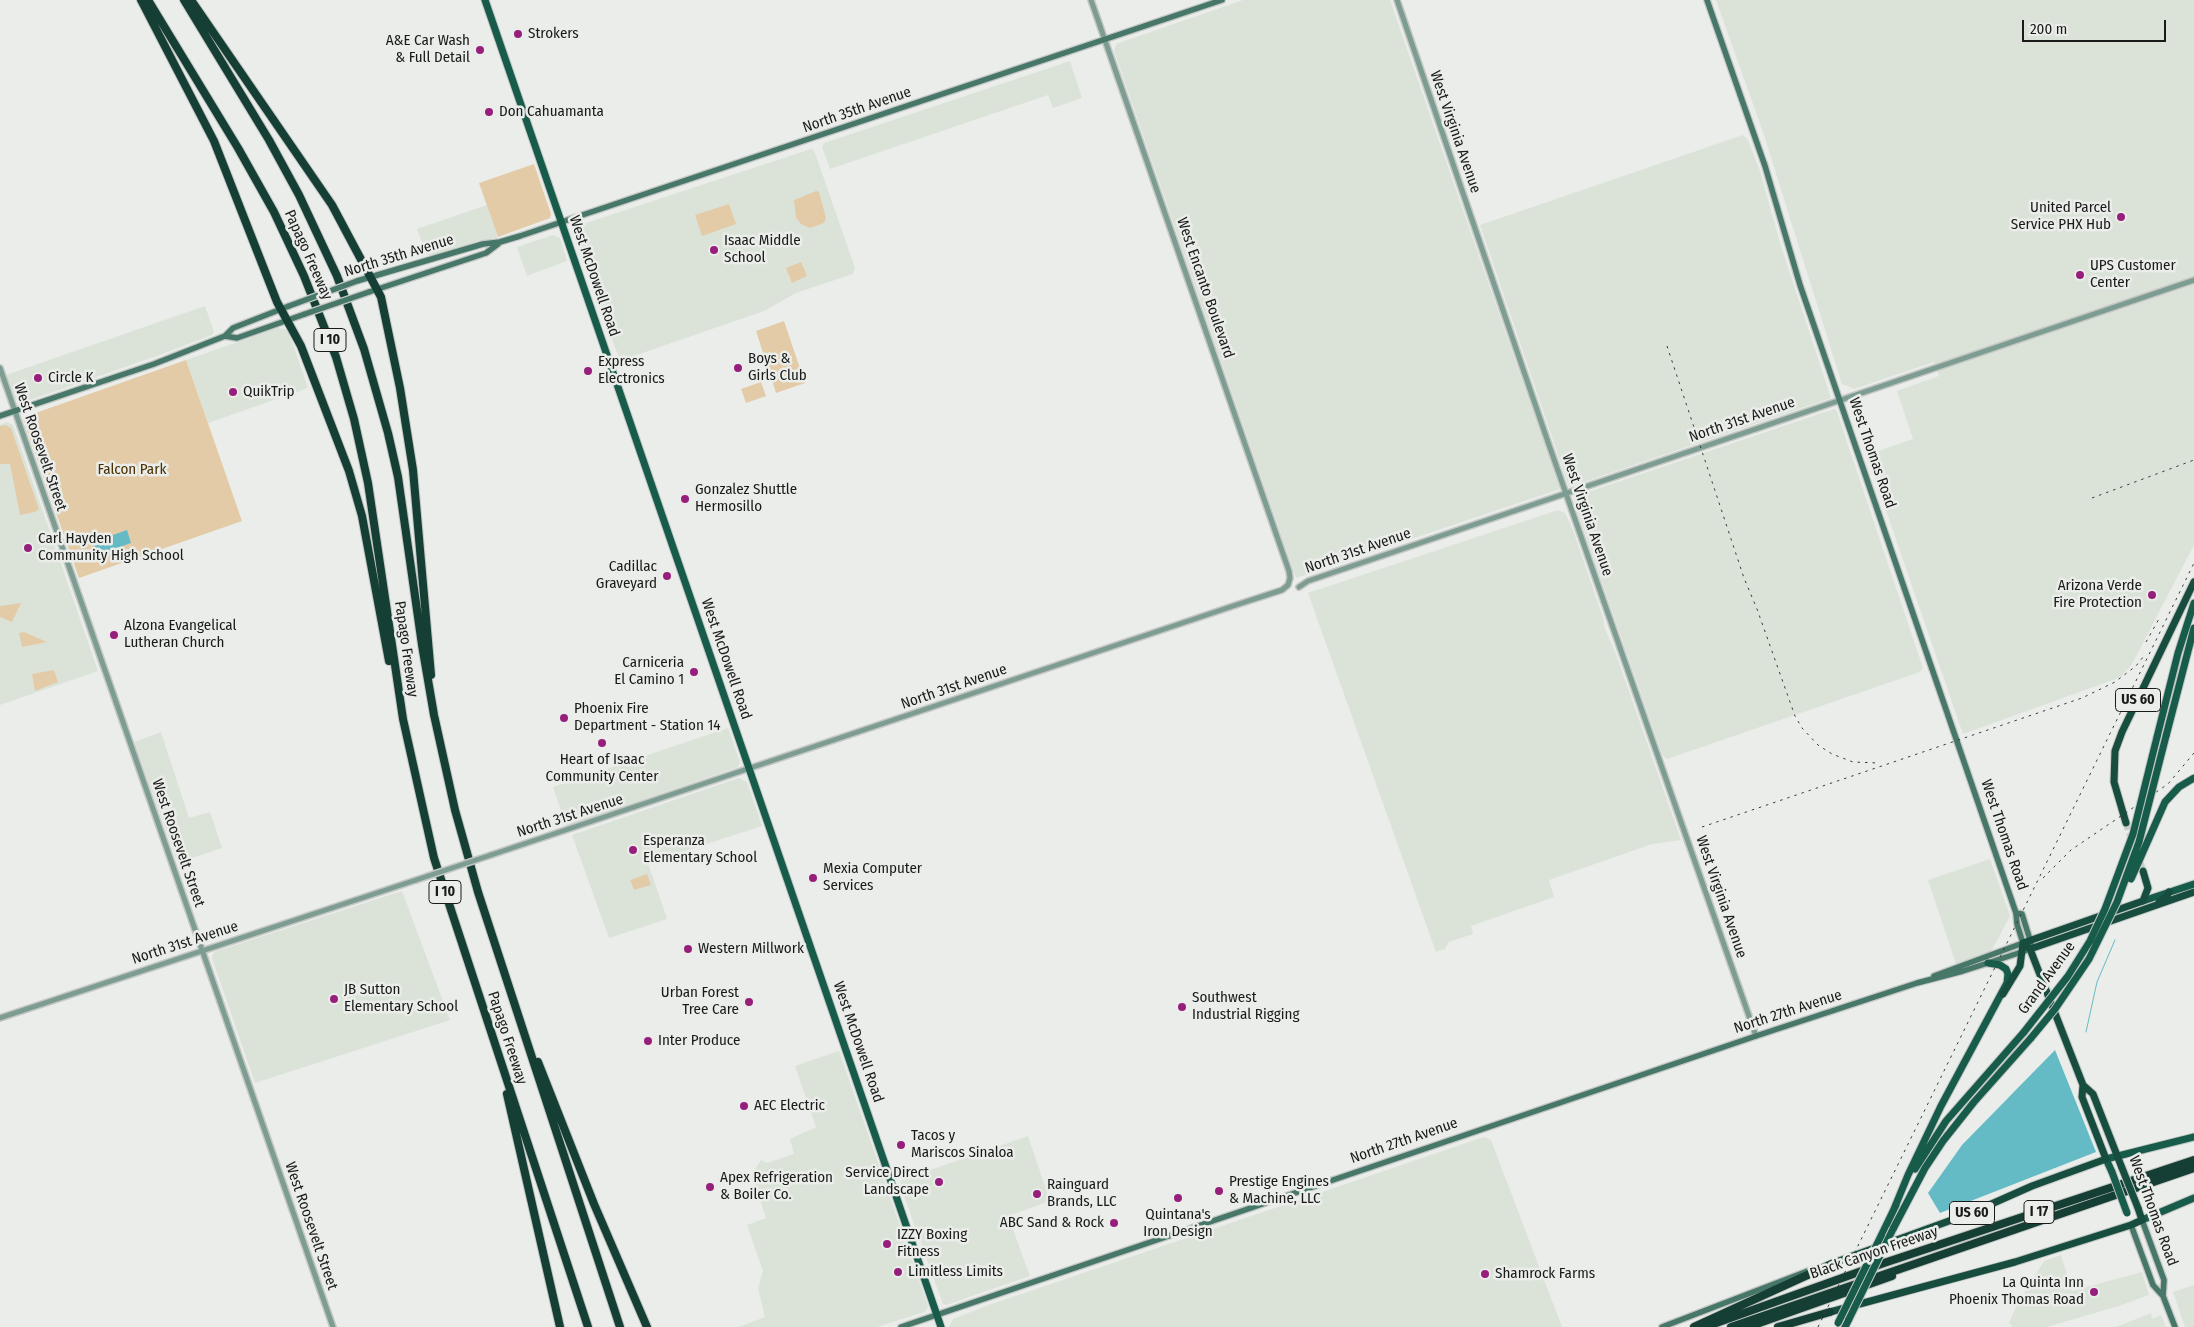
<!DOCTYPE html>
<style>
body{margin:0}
#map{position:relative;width:2194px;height:1327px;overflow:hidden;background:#eaede9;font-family:"Fira Sans Condensed",sans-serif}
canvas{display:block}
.scale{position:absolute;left:2022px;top:20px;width:144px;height:22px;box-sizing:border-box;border:2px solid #191a19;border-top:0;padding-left:6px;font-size:15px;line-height:18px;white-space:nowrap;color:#191a19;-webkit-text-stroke:4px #eaede9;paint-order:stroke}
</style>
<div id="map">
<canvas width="2194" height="1327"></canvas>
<div class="scale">200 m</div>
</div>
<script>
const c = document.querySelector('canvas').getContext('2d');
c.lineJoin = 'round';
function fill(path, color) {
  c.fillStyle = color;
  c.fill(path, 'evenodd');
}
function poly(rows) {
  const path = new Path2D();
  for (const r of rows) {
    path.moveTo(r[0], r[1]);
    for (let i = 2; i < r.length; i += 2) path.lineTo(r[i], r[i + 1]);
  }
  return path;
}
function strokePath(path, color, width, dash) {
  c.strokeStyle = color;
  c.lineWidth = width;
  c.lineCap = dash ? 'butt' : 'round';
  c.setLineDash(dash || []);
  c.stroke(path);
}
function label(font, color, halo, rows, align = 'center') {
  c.font = font + ' "Fira Sans Condensed",sans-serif';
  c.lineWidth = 5;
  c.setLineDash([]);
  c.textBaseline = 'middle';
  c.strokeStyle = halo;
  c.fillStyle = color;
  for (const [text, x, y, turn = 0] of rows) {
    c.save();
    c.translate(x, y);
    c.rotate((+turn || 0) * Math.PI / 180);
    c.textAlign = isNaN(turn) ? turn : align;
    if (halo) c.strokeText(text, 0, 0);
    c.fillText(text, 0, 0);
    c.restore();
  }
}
fill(poly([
 [1243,0,1390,0,1560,489,1296,578,1114,51,1116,44],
 [1716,0,2194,0,2194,545,2132,664,2121,677,1963,734,1867,455,1913,439,1897,391,1939,376,1934,362,1854,389,1842,384,1764,135],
 [1070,61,1082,98,1053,108,1048,95,830,169,822,147,824,143],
 [1743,135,1748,140,1760,171,1781,246,1831,398,1569,487,1480,225],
 [811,149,814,150,855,268,853,274,796,293,764,311,625,359,619,358,573,232,574,227],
 [487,205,498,237,430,256,426,254,417,229],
 [553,235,560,238,567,261,527,276,517,247],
 [205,306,214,332,212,335,157,356,21,403,15,399,6,375],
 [278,328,288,330,308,388,208,423,186,360],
 [1834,409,1837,411,1847,442,1923,668,1920,672,1667,759,1662,754,1574,502,1576,496],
 [7,422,13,425,98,671,0,705,0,425],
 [1558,510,1565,513,1573,530,1604,621,1604,626,1616,654,1681,840,1652,844,1549,880,1554,897,1471,926,1473,934,1449,942,1445,949,1436,952,1308,593],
 [728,728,740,762,738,767,566,826,553,787],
 [161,732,189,818,210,812,222,848,181,862,177,861,134,742],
 [739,778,747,782,762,826,648,863,667,919,609,938,572,835],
 [1990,859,2010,916,1991,952,1956,964,1928,880],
 [402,891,450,1020,255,1083,212,958,214,952],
 [839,1051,928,1306,927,1309,924,1312,877,1327,739,1327,765,1317,758,1288,763,1271,747,1225,766,1218,752,1174,761,1160,767,1163,794,1154,790,1139,816,1127,795,1066],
 [1028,1136,1050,1201,1008,1216,1030,1276,946,1305,943,1304,900,1185,901,1180],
 [1484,1137,1491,1140,1562,1327,949,1327,953,1319,989,1305],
 [2061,1255,2072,1291,2142,1272,2149,1295,2119,1306,2047,1327,2013,1327,2009,1323,2018,1303,2044,1261],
 [2194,1285,2194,1327,2185,1327,2173,1292],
 [2151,1313,2152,1319,2161,1315,2166,1327,2116,1327]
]), '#dbe3d9');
fill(poly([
 [534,164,551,214,550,218,498,237,479,183],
 [816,191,819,192,826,218,824,223,810,228,801,224,796,218,794,200],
 [729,204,736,224,702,236,695,215],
 [801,262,807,276,792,283,786,268],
 [784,321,805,383,776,393,756,331],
 [186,360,242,521,79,578,23,419,27,416],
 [761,382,766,396,746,403,741,389],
 [5,425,11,428,39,509,35,512,20,515,10,464,0,464,0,426],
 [21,603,12,622,0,617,0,606],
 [24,632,47,642,22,647,19,633],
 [54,670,58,682,35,691,32,674],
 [647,874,651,885,634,890,630,880]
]), '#e4cba8');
fill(poly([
 [127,530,131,543,97,555,93,542],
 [2055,1050,2096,1152,1940,1213,1928,1193,1962,1145]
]), '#64bbc5');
strokePath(poly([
 [2086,1032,2097,982,2115,940]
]), '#64bbc5', 1);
strokePath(poly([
 [2126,823,2143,871]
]), '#cbcdca', 7, [7, 3.5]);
const tertiary = poly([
 [1397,0,1549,445,1756,1036],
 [0,368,333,1327],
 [1299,587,1308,581,2194,280],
 [491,855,1236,605,1282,590,1288,585,1290,578,1289,571,1091,0],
 [0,1018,416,880]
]);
const secondary = poly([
 [1707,0,1765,166,1800,285,2016,913,2017,924,2023,943,1934,976],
 [357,281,483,244,500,242,520,236,1222,0],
 [369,292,486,253,498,244],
 [225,336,233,328,289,306],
 [0,416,154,364,225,336,237,338,305,314],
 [2016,913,2022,914,2031,943],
 [2142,1220,2164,1280,2163,1296],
 [2131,1225,2153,1285,2163,1296,2175,1327],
 [901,1327,1756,1036,1917,983,1963,971,2025,951],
 [1662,1327,1813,1269]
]);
const primary = poly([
 [485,0,941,1327],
 [2166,736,2194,628],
 [2157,737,2178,653,2194,603],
 [2143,901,2194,884],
 [1915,1169,1946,1121,2024,1032],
 [2112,1172,2106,1159,2194,1137],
 [1894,1209,1908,1175,1941,1106,2007,983,2008,974,2006,969,2000,965,1988,963],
 [2142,1220,2194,1198],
 [1893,1229,1925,1168,1943,1141,1974,1102,2031,1038],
 [1881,1236,1896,1205],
 [1845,1327,1849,1319]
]);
const trunk = poly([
 [2126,823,2114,782,2115,751,2122,732,2194,582],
 [2159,902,2167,896,2169,892],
 [2023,943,2030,949,2083,1085,2093,1094,2122,1168],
 [2023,943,2143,901,2148,888,2143,871],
 [2030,949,2194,892],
 [2003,994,2020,966,2023,943],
 [1836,1262,1971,1213,2032,1186,2106,1159,2082,1097,2083,1085],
 [1830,1312,2015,1262,2131,1225,2142,1220,2138,1208]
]);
const motorway = poly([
 [141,0,214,141,277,302,301,346,349,471,362,516,389,661],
 [148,0,238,148,274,212,304,276,336,357,354,419,368,483,403,719,434,858,588,1327],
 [184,0,269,140,299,195,337,276,364,349,388,433,398,477,422,645,434,715,455,810,478,892,620,1327],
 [191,0,332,205,381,297,400,388,413,470,431,675],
 [538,1062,594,1204,647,1327],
 [507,1094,560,1327],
 [1694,1327,1836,1262],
 [1705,1327,1884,1263,2194,1160],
 [1731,1327,2194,1168],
 [1748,1327,1892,1276],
 [1778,1327,1830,1312]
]);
strokePath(tertiary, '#c4c7c4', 8);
strokePath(secondary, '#c4c7c4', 8);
strokePath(primary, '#c4c7c4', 9);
strokePath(trunk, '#c4c7c4', 9);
strokePath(motorway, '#c4c7c4', 10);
strokePath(tertiary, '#7d9d92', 5);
strokePath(secondary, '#467768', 5.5);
strokePath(primary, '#175b4a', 7);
strokePath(trunk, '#164d3f', 7);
strokePath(motorway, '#153f34', 8);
strokePath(poly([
 [1667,346,1744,578,1757,609,1795,716,1802,728,1818,745,1832,754,1853,762,1878,763],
 [2092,498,2194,460],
 [2146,642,2160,617],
 [1702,827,2082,698,2115,682,2136,666,2143,657],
 [2043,878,2071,850,2168,784,2194,753],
 [1818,1327,2194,563]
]), '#393b39', 1, [2.5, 5]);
const tertiaryBridge = poly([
 [416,880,491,855]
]);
const secondaryBridge = poly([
 [289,306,357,281],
 [305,314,369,292]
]);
const primaryBridge = poly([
 [2131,879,2165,802,2179,787,2194,778],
 [2024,1032,2068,976,2090,941,2105,909,2133,834,2157,737],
 [2031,1038,2055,1009,2089,959,2117,902,2139,842,2166,736],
 [2112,1172,2127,1213],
 [1849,1319,1893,1229],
 [1838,1323,1881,1236]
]);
const trunkBridge = poly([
 [2122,1168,2138,1208]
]);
strokePath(tertiaryBridge, '#c4c7c4', 8, []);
strokePath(secondaryBridge, '#c4c7c4', 8, []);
strokePath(primaryBridge, '#c4c7c4', 9, []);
strokePath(trunkBridge, '#c4c7c4', 9, []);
strokePath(tertiaryBridge, '#7d9d92', 5);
strokePath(secondaryBridge, '#467768', 5.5);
strokePath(primaryBridge, '#175b4a', 7);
strokePath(trunkBridge, '#164d3f', 7);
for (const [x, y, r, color] of [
 [518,34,5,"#961f7c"],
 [480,50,5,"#961f7c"],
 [489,112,5,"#961f7c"],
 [2121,217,5,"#961f7c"],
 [714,250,5,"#961f7c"],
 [2080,275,5,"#961f7c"],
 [738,368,5,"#961f7c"],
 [588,371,5,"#961f7c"],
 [38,378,5,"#961f7c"],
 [233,392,5,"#961f7c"],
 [685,499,5,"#961f7c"],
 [28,548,5,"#961f7c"],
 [667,576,5,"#961f7c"],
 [2152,595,5,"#961f7c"],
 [114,635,5,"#961f7c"],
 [694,672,5,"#961f7c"],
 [564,718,5,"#961f7c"],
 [602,743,5,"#961f7c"],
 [633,850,5,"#961f7c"],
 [813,878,5,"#961f7c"],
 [688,949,5,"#961f7c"],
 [334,999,5,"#961f7c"],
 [749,1002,5,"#961f7c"],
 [1182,1007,5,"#961f7c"],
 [648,1041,5,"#961f7c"],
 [744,1106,5,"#961f7c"],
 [901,1145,5,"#961f7c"],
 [939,1182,5,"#961f7c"],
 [710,1187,5,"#961f7c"],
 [1219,1191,5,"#961f7c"],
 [1037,1194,5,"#961f7c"],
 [1178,1198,5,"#961f7c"],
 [1114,1223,5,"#961f7c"],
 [887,1244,5,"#961f7c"],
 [898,1272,5,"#961f7c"],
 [1485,1274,5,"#961f7c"],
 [2094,1292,5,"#961f7c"]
]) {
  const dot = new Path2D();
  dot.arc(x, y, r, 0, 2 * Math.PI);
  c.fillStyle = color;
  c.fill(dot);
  strokePath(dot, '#eaede9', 2);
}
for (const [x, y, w] of [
 [330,340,32],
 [2138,700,45],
 [445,892,32],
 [2039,1212,30],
 [1972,1213,45]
]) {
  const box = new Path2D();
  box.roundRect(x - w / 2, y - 11.5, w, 23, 4);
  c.fillStyle = '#eaede9';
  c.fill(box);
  strokePath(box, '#191a19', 1);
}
label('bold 14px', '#191a19', null, [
 ["I 10",330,340],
 ["US 60",2138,700],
 ["I 10",445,892],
 ["I 17",2039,1212],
 ["US 60",1972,1213]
]);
label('15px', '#191a19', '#eaede9', [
 ["Strokers",528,34],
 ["A&E Car Wash",470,41,"right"],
 ["& Full Detail",470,58,"right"],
 ["Don Cahuamanta",499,112],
 ["United Parcel",2111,208,"right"],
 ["Service PHX Hub",2111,225,"right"],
 ["Isaac Middle",724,241],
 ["School",724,258],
 ["UPS Customer",2090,266],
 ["Center",2090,283],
 ["Boys &",748,359],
 ["Girls Club",748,376],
 ["Express",598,362],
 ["Electronics",598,379],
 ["Circle K",48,378],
 ["QuikTrip",243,392],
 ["Gonzalez Shuttle",695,490],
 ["Hermosillo",695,507],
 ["Carl Hayden",38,539],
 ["Community High School",38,556],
 ["Cadillac",657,567,"right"],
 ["Graveyard",657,584,"right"],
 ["Arizona Verde",2142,586,"right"],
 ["Fire Protection",2142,603,"right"],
 ["Alzona Evangelical",124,626],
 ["Lutheran Church",124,643],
 ["Carniceria",684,663,"right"],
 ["El Camino 1",684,680,"right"],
 ["Phoenix Fire",574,709],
 ["Department - Station 14",574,726],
 ["Heart of Isaac",602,760,"center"],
 ["Community Center",602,777,"center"],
 ["Esperanza",643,841],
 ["Elementary School",643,858],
 ["Mexia Computer",823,869],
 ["Services",823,886],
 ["Western Millwork",698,949],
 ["JB Sutton",344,990],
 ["Elementary School",344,1007],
 ["Urban Forest",739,993,"right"],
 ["Tree Care",739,1010,"right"],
 ["Southwest",1192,998],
 ["Industrial Rigging",1192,1015],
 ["Inter Produce",658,1041],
 ["AEC Electric",754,1106],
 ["Tacos y",911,1136],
 ["Mariscos Sinaloa",911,1153],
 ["Service Direct",929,1173,"right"],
 ["Landscape",929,1190,"right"],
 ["Apex Refrigeration",720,1178],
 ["& Boiler Co.",720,1195],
 ["Prestige Engines",1229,1182],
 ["& Machine, LLC",1229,1199],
 ["Rainguard",1047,1185],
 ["Brands, LLC",1047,1202],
 ["Quintana's",1178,1215,"center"],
 ["Iron Design",1178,1232,"center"],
 ["ABC Sand & Rock",1104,1223,"right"],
 ["IZZY Boxing",897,1235],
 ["Fitness",897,1252],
 ["Limitless Limits",908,1272],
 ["Shamrock Farms",1495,1274],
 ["La Quinta Inn",2084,1283,"right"],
 ["Phoenix Thomas Road",2084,1300,"right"]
], 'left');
label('15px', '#191a19', '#eaede9', [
 ["North 35th Avenue",857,110,-19],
 ["West Virginia Avenue",1455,132,71],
 ["Papago Freeway",308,255,66],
 ["North 35th Avenue",399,256,-17],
 ["West McDowell Road",594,276,71],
 ["West Encanto Boulevard",1205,288,71],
 ["North 31st Avenue",1742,420,-19],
 ["West Roosevelt Street",40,447,71],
 ["West Thomas Road",1872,453,71],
 ["West Virginia Avenue",1587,515,71],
 ["North 31st Avenue",1358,551,-19],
 ["Papago Freeway",406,649,82],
 ["West McDowell Road",726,659,71],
 ["North 31st Avenue",954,687,-19],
 ["North 31st Avenue",570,816,-18],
 ["West Thomas Road",2004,835,71],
 ["West Roosevelt Street",178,843,71],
 ["West Virginia Avenue",1721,897,71],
 ["North 31st Avenue",185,943,-18],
 ["Grand Avenue",2047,978,-54],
 ["North 27th Avenue",1788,1012,-18],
 ["Papago Freeway",507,1038,72],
 ["West McDowell Road",858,1042,71],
 ["North 27th Avenue",1404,1141,-19],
 ["West Thomas Road",2153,1211,70],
 ["West Roosevelt Street",311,1226,71],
 ["Black Canyon Freeway",1874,1253,-19]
]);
label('15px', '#4a3001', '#eaede9', [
 ["Falcon Park",132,470]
]);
</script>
